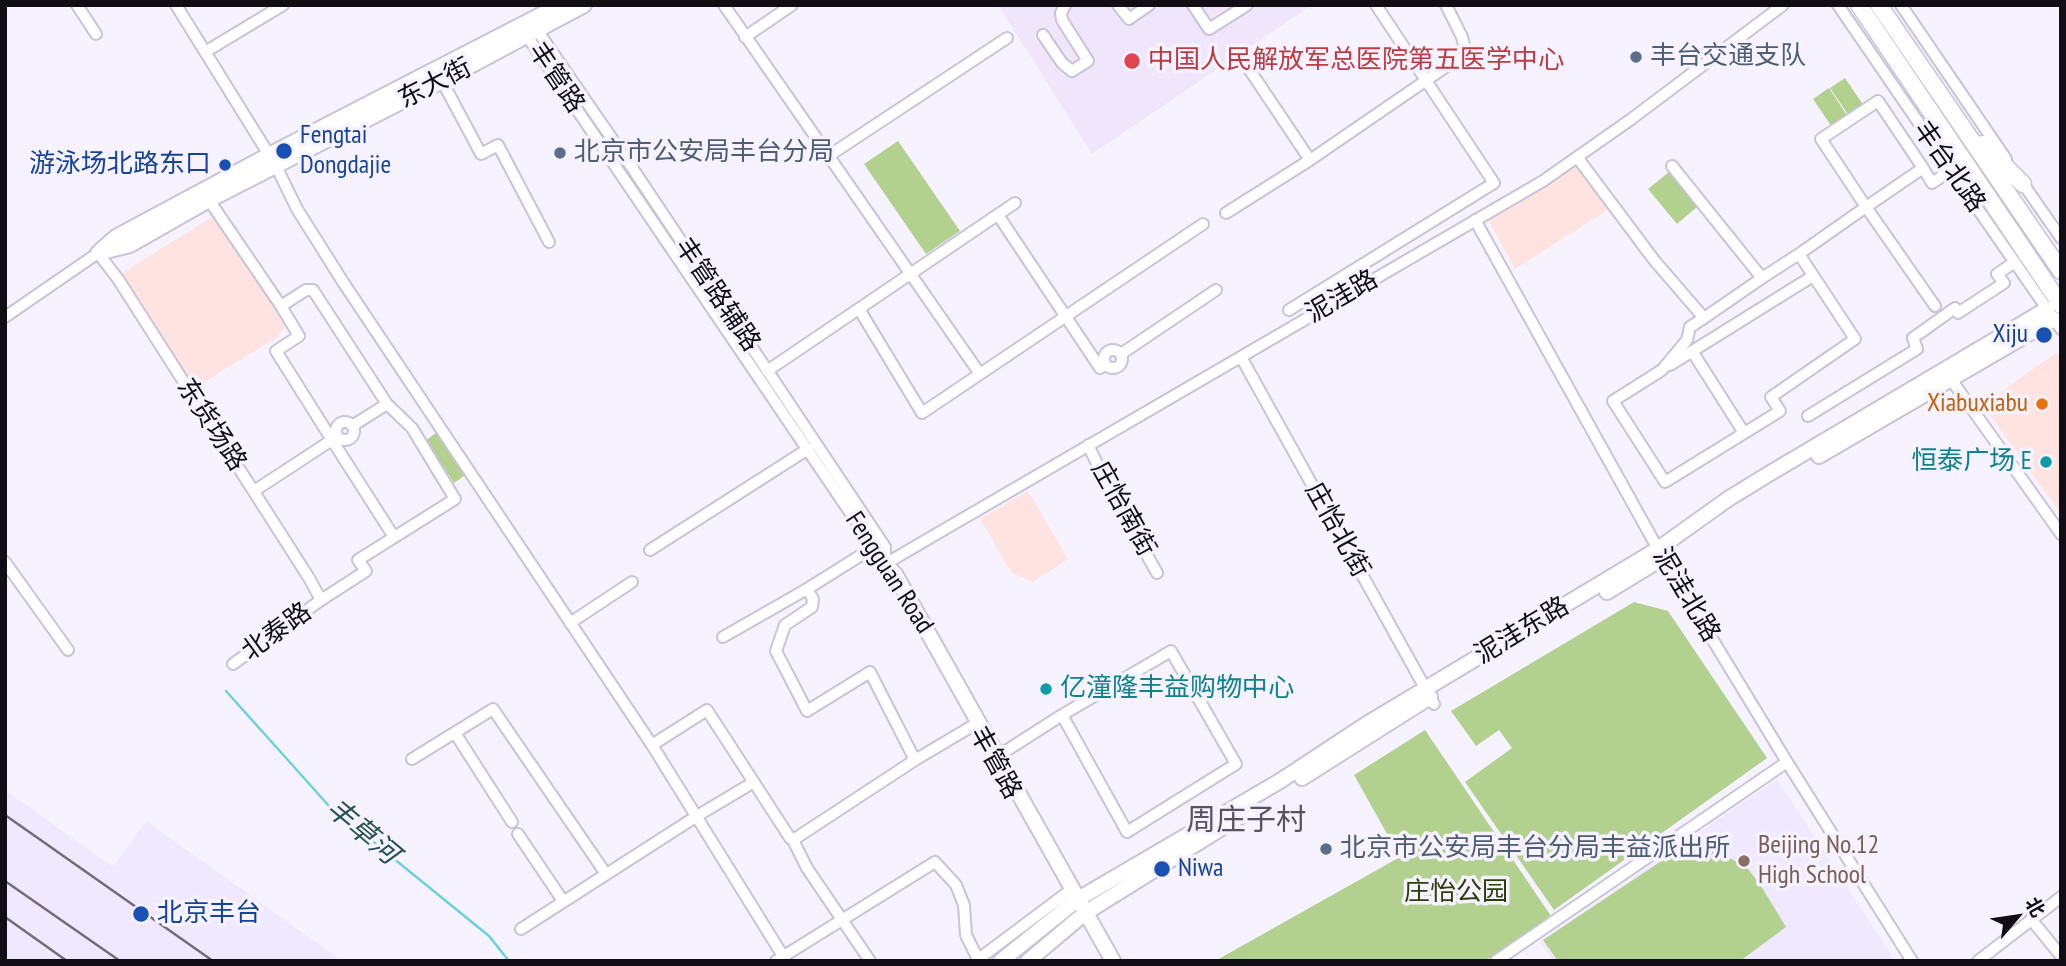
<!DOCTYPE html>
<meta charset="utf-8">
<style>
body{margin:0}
#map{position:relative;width:2066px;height:966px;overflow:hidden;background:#f6f2ff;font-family:"PT Sans Narrow","Noto Sans SC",sans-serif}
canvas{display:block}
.frame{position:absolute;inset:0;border:7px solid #100d14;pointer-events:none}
.north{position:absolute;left:1982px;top:882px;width:70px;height:70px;-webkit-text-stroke:5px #f6f2ff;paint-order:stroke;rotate:61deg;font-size:19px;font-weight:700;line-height:28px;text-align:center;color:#100d14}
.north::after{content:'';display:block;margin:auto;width:24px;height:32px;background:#100d14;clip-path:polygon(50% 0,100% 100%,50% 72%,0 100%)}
</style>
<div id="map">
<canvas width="2066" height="966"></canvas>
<div class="frame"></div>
<div class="north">北</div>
</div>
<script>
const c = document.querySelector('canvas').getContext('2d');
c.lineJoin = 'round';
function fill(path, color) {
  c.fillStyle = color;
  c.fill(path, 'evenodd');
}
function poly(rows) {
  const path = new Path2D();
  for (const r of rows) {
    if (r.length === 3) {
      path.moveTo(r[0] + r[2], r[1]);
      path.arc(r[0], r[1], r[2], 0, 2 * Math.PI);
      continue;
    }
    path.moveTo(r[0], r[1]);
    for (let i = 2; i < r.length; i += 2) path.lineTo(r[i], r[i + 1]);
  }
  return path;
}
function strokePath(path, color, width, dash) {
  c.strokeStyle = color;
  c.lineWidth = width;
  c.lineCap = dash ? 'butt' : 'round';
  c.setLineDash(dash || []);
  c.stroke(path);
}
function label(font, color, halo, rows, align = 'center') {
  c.font = font + ' "PT Sans Narrow","Noto Sans SC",sans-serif';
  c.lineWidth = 7;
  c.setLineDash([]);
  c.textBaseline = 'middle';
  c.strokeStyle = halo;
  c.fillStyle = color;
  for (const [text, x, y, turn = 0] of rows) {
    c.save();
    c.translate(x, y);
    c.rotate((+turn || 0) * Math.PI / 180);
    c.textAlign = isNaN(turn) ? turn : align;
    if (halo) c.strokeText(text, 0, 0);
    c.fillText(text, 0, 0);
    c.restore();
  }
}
fill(poly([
 [1579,164,1609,209,1515,269,1488,219],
 [215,215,288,324,277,337,193,389,122,273],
 [2057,352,2061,358,2061,514,1983,405],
 [1028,491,1068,559,1033,582,1012,573,980,519]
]), '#fee3e0');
fill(poly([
 [1777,779,1895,961,1553,961,1540,942],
 [5,790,113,867,146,821,342,961,5,961]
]), '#f0e8ff');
fill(poly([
 [998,5,1312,5,1092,154]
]), '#f0e6fb');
fill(poly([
 [1845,78,1864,106,1849,116,1830,88],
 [1829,88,1848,117,1832,127,1813,99],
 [898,141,960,231,926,254,864,164],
 [1669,172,1697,207,1677,224,1648,189],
 [439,431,468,473,454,483,426,440],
 [1634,602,1668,611,1767,758,1554,910,1465,782,1512,748,1499,730,1476,746,1451,711],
 [1425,730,1551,916,1485,961,1215,961,1400,857,1354,775],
 [1702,834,1717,856,1732,859,1748,869,1761,886,1786,927,1740,961,1558,961,1543,940]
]), '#b2d18e');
strokePath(poly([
 [226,691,329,806,489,936,509,961]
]), '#6ad3d9', 2.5);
const minor = poly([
 [77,5,96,34],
 [176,5,276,166,297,209,343,282,652,745,783,956],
 [724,5,980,374,1203,224],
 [1118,5,1129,19,1149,5],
 [1193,5,1209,29,1247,5],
 [1838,5,1951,170],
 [1901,5,2006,159],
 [523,30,885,564],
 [537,30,635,172,885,547,885,564],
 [1043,35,1062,63,1072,71,1088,61,1062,20,1061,13,1065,5],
 [745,37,792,5],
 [205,52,283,5],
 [1241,57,1310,160],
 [442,81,481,154,498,145,549,242],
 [830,155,1007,38],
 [1577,157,1654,260,1704,318,1690,327,1687,340,1662,370,1613,401,1665,482,1780,411,1771,397,1855,339,1799,254,1866,207,1923,168,1878,101,1821,139,1866,207,1935,306],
 [1672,166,1762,278,1799,254],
 [1923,168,1932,183,1951,170],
 [2019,178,2061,238],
 [1966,192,2061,329],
 [209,200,281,306,306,290,313,290,387,404,412,428,455,499,358,560,366,571,321,600,233,664],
 [1226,213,1310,160,1466,53,1462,37,1446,5],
 [998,215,1100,368,1105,364],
 [1475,220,1663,558,1787,762,1912,961],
 [859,309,922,413,980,374],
 [1289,310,1494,183,1376,5],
 [5,317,98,253,118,279,309,578,321,600],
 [1704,318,1762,278],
 [1113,359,9],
 [1692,351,1744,433],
 [1121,354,1216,290],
 [1241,357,1434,704],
 [1670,365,1813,276],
 [767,371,1015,203],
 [1950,378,2061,534],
 [1808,416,1917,349,1913,338,1955,308,1958,313,2004,283,1997,274,2015,262],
 [345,431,9],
 [352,426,387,404],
 [335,438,332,440,394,537],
 [1088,445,1105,480,1157,573],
 [254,491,332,440,276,351,299,336,281,306],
 [650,550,808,449],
 [5,562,68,650],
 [885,564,1543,181,1630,120,1783,5],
 [807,589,813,599,812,607,785,625,776,651,807,711,870,672,915,760],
 [570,623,632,582],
 [723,637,807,589,874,547],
 [455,733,512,822],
 [652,745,707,710,790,838,793,840,807,868,870,961],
 [998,756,1062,715,1171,651,1236,764,1127,832,1062,715],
 [412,759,493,709,606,874],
 [518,834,563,901],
 [793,840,915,760,979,722],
 [2031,919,2061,956],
 [521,929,697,816,754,782],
 [776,961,935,862,956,885,964,905,966,935,976,955],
 [976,961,1072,889],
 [1496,961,1787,762],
 [1978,961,2061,897]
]);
const major = poly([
 [101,250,116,237,269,155,560,5],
 [98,253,130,245,209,200,442,81,584,5],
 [1819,456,2054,319],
 [885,564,895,574,1113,961],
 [1607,592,1661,559],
 [1302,778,1430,697],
 [1001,961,1078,899,1280,781,1365,725,1658,549,1728,499,1767,475,2047,309],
 [1028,961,1085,913,1252,809]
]);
const highway = poly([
 [1859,5,2061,305],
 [1879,5,2061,271],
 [1983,144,2023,184],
 [1947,165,1980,198]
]);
strokePath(minor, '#cac3d8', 14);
strokePath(major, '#cac3d8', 18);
strokePath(highway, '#cac3d8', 19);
strokePath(minor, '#fff', 10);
strokePath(major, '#fff', 14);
strokePath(highway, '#fff', 16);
strokePath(poly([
 [5,815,213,961],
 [5,881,120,961],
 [5,917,67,961]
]), '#706d76', 2.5);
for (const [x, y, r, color] of [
 [1636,57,7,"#5c6f8a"],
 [1132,61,9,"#e0444e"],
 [284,151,9,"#1a4fb4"],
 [560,153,7,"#5c6f8a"],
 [225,165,7,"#1a4fb4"],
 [2044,335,9,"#1a4fb4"],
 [2042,404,7,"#e8710a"],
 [2046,462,7,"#0f9aa8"],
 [1046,689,7,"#0f9aa8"],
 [1326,849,7,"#5c6f8a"],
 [1744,861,7,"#8d6e63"],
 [1162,869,9,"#1a4fb4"],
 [141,914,9,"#1a4fb4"]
]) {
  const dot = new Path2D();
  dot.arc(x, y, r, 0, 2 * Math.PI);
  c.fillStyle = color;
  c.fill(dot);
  strokePath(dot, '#f6f2ff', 2.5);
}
label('26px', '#4e5e75', '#f6f2ff', [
 ["丰台交通支队",1650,57],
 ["北京市公安局丰台分局",574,153],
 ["北京市公安局丰台分局丰益派出所",1340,849]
], 'left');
label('26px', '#be3a42', '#f6f2ff', [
 ["中国人民解放军总医院第五医学中心",1148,61]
], 'left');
label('26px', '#100d14', '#f6f2ff', [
 ["丰管路",556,78,56],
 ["东大街",435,84,-27],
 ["丰台北路",1949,167,55],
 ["丰管路辅路",717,295,56],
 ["泥洼路",1342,297,-30],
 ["东货场路",211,425,57],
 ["庄怡南街",1123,509,61],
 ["庄怡北街",1337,530,61],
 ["Fengguan Road",889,573,57],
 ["泥洼北路",1686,595,59],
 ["泥洼东路",1522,631,-31],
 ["北泰路",277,632,-36],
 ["丰管路",995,763,61]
]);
label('26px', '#164399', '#f6f2ff', [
 ["Fengtai",300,136],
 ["Dongdajie",300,166],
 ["游泳场北路东口",211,165,"right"],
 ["Xiju",2028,335,"right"],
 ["Niwa",1178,869],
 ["北京丰台",157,914]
], 'left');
label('26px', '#c56008', '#f6f2ff', [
 ["Xiabuxiabu",2028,404]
], 'right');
label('26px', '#0d838f', '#f6f2ff', [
 ["恒泰广场 E",2032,462],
 ["亿潼隆丰益购物中心",1060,689,"left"]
], 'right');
label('26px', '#785e54', '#f6f2ff', [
 ["Beijing No.12",1758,846],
 ["High School",1758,876]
], 'left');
label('26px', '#2b3f0d', '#f6f2ff', [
 ["庄怡公园",1456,893]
]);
label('italic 28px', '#245355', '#f6f2ff', [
 ["丰草河",362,832,40]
]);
label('30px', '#585264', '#f6f2ff', [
 ["周庄子村",1246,821]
]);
</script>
